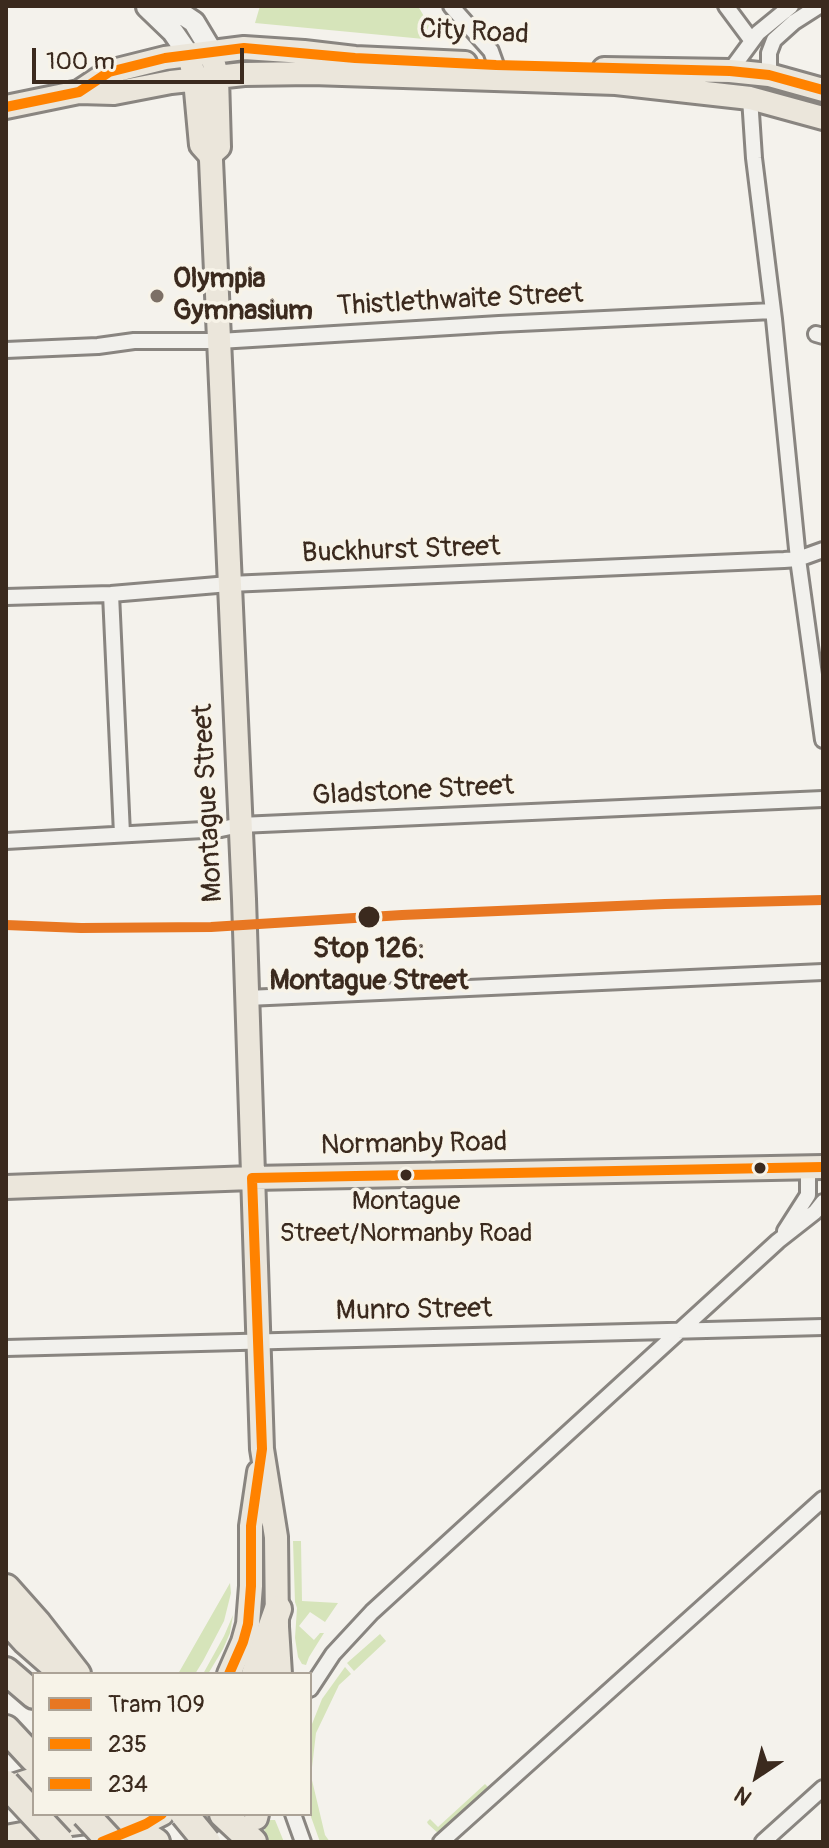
<!DOCTYPE html>
<style>
body{margin:0}
#map{position:relative;width:829px;height:1848px;overflow:hidden;background:#f4f2ec;font-family:Pangolin,sans-serif}
canvas{display:block}
.frame{position:absolute;inset:0;border:8px solid #3b2a1e;pointer-events:none}
.legend{position:absolute;left:32px;top:1672px;width:280px;height:144px;box-sizing:border-box;background:#f7f3e8;border:2px solid #aca397;margin:0;padding:10px 14px;list-style:none;font-size:24px;color:#3b2a1e}
.legend li{display:flex;align-items:center;gap:16px;height:40px}
.legend b{width:40px;border:2px solid #aca397}
.north{position:absolute;left:717px;top:1736px;width:80px;height:80px;-webkit-text-stroke:6px #f7f3e8;paint-order:stroke;rotate:215deg;font-size:22px;font-weight:700;line-height:32px;text-align:center;color:#3b2a1e}
.north::after{content:'';display:block;margin:auto;width:28px;height:36px;background:#3b2a1e;clip-path:polygon(50% 0,100% 100%,50% 72%,0 100%)}
.scale{position:absolute;left:32px;top:48px;width:212px;height:36px;box-sizing:border-box;border:4px solid #3b2a1e;border-top:0;padding-left:10px;font-size:24px;line-height:28px;white-space:nowrap;color:#3b2a1e;-webkit-text-stroke:6px #f7f3e8;paint-order:stroke}
</style>
<div id="map">
<canvas width="829" height="1848"></canvas>
<div class="frame"></div>
<ul class="legend">
<li><b style="height:10px;background:#e87722"></b>Tram 109</li>
<li><b style="height:10px;background:#ff8200"></b>235</li>
<li><b style="height:10px;background:#ff8200"></b>234</li>
</ul>
<div class="north">N</div>
<div class="scale">100 m</div>
</div>
<script>
const c = document.querySelector('canvas').getContext('2d');
c.lineJoin = 'round';
function fill(path, color) {
  c.fillStyle = color;
  c.fill(path, 'evenodd');
}
function poly(rows) {
  const path = new Path2D();
  for (const r of rows) {
    path.moveTo(r[0], r[1]);
    for (let i = 2; i < r.length; i += 2) path.lineTo(r[i], r[i + 1]);
  }
  return path;
}
function strokePath(path, color, width, dash) {
  c.strokeStyle = color;
  c.lineWidth = width;
  c.lineCap = dash ? 'butt' : 'round';
  c.setLineDash(dash || []);
  c.stroke(path);
}
function label(font, color, halo, rows, align = 'center') {
  c.font = font + ' Pangolin,sans-serif';
  c.lineWidth = 7;
  c.setLineDash([]);
  c.textBaseline = 'middle';
  c.strokeStyle = halo;
  c.fillStyle = color;
  for (const [text, x, y, turn = 0] of rows) {
    c.save();
    c.translate(x, y);
    c.rotate((+turn || 0) * Math.PI / 180);
    c.textAlign = isNaN(turn) ? turn : align;
    if (halo) c.strokeText(text, 0, 0);
    c.fillText(text, 0, 0);
    c.restore();
  }
}
fill(poly([
 [260,6,418,6,429,25,424,39,255,23],
 [293,1541,301,1541,302,1601,338,1603,325,1622,310,1612,299,1626,314,1640,320,1633,324,1633,309,1657,306,1665,302,1664,298,1657,295,1638,297,1608,295,1602],
 [230,1583,231,1593,224,1621,203,1661,195,1674,178,1674],
 [233,1615,230,1633,223,1649,208,1674,203,1674,224,1636],
 [380,1634,386,1641,354,1671,347,1663],
 [345,1667,351,1674,339,1685,316,1733,311,1776,325,1835,330,1842,320,1842,310,1814,310,1729,322,1699],
 [485,1784,489,1788,439,1834,428,1824,427,1822,430,1819,438,1827],
 [262,1820,275,1820,284,1842,269,1842,266,1837]
]), '#d6e4ba');
const street = poly([
 [451,6,491,51,496,65,498,79],
 [726,6,752,41],
 [730,71,758,33,791,6],
 [769,75,769,53,774,40,794,22,819,6],
 [750,98,754,158,774,319,798,559,823,740],
 [816,334,823,336],
 [6,350,98,346,134,341,219,341,499,324,773,311],
 [111,594,122,834],
 [6,597,111,594,229,584,784,560,798,559,823,550],
 [6,841,221,829,240,825,823,799],
 [247,998,823,972],
 [785,1231,808,1195,808,1167],
 [6,1348,823,1327],
 [310,1689,333,1654,372,1612,778,1241,815,1212,823,1202],
 [293,1814,303,1842],
 [441,1842,823,1499],
 [763,1842,823,1788]
]);
const secondary = poly([
 [150,6,185,16,194,22,212,52],
 [147,7,173,32,189,55]
]);
const primary = poly([
 [189,55,195,80,201,145,210,155,211,160,244,899,262,1449,276,1537,277,1626],
 [604,69,730,71,769,75,823,90],
 [79,92,109,72,165,58,244,48,304,52,355,58,465,63],
 [6,107,79,92,114,93,171,82,244,74,312,73,616,83,750,98,823,118],
 [210,155,219,147,217,77,214,64],
 [6,1187,252,1178,823,1167],
 [277,1627,280,1674],
 [229,1674,243,1642,248,1624,251,1586,251,1526,259,1472],
 [6,1788,34,1779],
 [256,1818,257,1814],
 [124,1833,162,1814]
]);
const highway = poly([
 [6,1588,38,1624,77,1674],
 [6,1619,26,1641,58,1669],
 [6,1671,34,1695],
 [255,1674,278,1609],
 [6,1729,34,1759],
 [223,1814,253,1842],
 [70,1822,95,1819,122,1823,135,1828,156,1842],
 [6,1839,39,1833,68,1822]
]);
strokePath(street, '#898580', 20);
strokePath(secondary, '#898580', 26);
strokePath(primary, '#898580', 28);
strokePath(highway, '#898580', 32);
strokePath(street, '#f2f1ed', 14);
strokePath(secondary, '#f2f1ed', 20);
strokePath(primary, '#ebe6db', 22);
strokePath(highway, '#ebe6db', 26);
const highwayBridge = poly([
 [6,1784,60,1842],
 [85,1814,111,1842],
 [184,1814,207,1842]
]);
strokePath(highwayBridge, '#898580', 32, []);
strokePath(highwayBridge, '#ebe6db', 26);
strokePath(poly([
 [252,1178,823,1167],
 [229,1674,243,1642,248,1624,251,1586,251,1526,262,1449,252,1178],
 [102,1842,146,1824,162,1814]
]), '#ff8200', 10);
strokePath(poly([
 [6,107,79,92,109,72,165,58,244,48,355,58,496,65,730,71,769,75,823,90]
]), '#ff8200', 10);
strokePath(poly([
 [6,925,81,928,211,927,402,915,665,904,823,900]
]), '#e87722', 10);
for (const [x, y, r, color] of [
 [157,296,8,"#7c7066"],
 [369,917,12,"#3b2a1e"],
 [760,1168,7,"#3b2a1e"],
 [406,1175,7,"#3b2a1e"]
]) {
  const dot = new Path2D();
  dot.arc(x, y, r, 0, 2 * Math.PI);
  c.fillStyle = color;
  c.fill(dot);
  strokePath(dot, '#f7f3e8', 3);
}
label('26px', '#3b2a1e', '#f7f3e8', [
 ["Montague",406,1202],
 ["Street/Normanby Road",406,1234]
]);
label('28px', '#3b2a1e', '#f7f3e8', [
 ["City Road",474,33,3],
 ["Thistlethwaite Street",460,301,-3],
 ["Buckhurst Street",401,551,-2],
 ["Gladstone Street",413,792,-3],
 ["Montague Street",209,803,-93],
 ["Normanby Road",414,1145,-1],
 ["Munro Street",414,1311,-1]
]);
label('bold 28px', '#3b2a1e', '#f7f3e8', [
 ["Olympia",173,280],
 ["Gymnasium",173,312]
], 'left');
label('bold 28px', '#3b2a1e', '#f7f3e8', [
 ["Stop 126:",369,950],
 ["Montague Street",369,982]
]);
</script>
